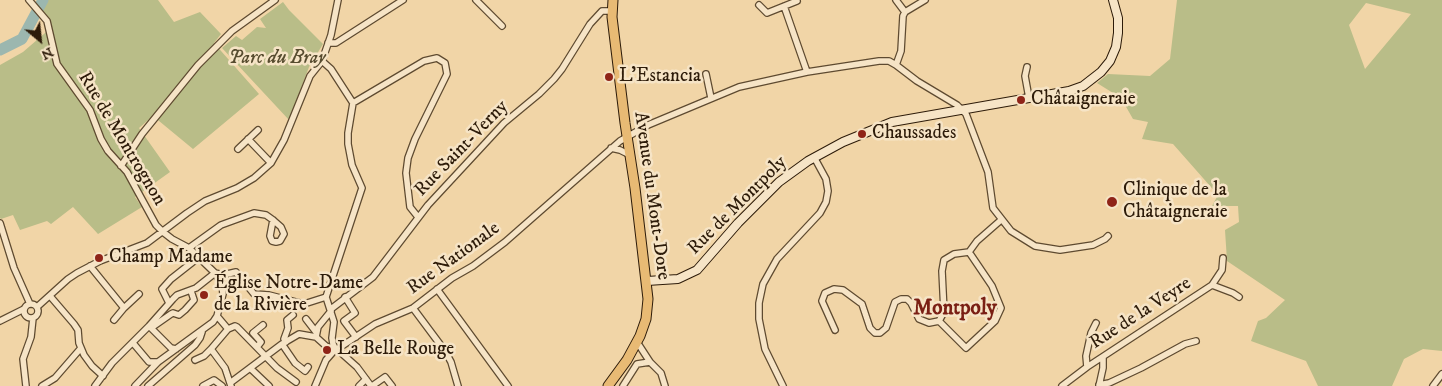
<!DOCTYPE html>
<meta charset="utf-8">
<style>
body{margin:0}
#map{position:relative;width:1442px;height:386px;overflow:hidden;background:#f1d5a7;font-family:"IM FELL DW Pica",serif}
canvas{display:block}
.north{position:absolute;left:15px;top:15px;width:50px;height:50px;-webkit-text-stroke:4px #f6e4c6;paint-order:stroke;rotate:152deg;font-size:14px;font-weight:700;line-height:20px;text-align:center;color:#2d1b09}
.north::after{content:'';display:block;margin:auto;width:18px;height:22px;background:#2d1b09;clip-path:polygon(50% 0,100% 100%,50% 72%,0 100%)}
</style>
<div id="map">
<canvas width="1442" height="386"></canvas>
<div class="north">N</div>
</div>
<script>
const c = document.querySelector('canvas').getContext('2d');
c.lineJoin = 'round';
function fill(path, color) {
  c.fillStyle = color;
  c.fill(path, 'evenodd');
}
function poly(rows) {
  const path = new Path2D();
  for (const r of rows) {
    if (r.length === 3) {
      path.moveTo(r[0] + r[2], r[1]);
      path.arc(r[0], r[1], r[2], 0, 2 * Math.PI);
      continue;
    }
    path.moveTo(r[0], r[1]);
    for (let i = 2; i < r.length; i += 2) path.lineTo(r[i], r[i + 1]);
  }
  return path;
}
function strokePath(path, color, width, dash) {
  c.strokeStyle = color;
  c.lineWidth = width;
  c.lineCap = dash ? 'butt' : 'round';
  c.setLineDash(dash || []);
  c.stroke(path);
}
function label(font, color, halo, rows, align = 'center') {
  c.font = font + ' "IM FELL DW Pica",serif';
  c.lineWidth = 5;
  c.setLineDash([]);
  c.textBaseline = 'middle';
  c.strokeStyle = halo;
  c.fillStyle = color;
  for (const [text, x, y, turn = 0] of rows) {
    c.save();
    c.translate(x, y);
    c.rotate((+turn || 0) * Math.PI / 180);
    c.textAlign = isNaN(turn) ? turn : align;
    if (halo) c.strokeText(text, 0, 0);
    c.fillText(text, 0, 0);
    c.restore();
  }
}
fill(poly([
 [39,0,158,0,174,22,200,12,221,34,214,43,259,94,193,149,153,116,139,128,170,172,135,197,142,207,98,234,73,207,51,224,47,221,20,230,13,215,1,219,0,218,0,65,23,52,52,27,37,3],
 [1177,0,1442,0,1442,351,1423,349,1404,359,1392,386,1318,386,1306,361,1251,341,1258,321,1266,318,1285,300,1227,261,1225,230,1239,222,1238,206,1212,206,1218,195,1173,144,1142,139,1148,122,1133,119,1121,98,1097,83,1108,74,1150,76,1170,59],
 [1366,3,1411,14,1365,69,1349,25],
 [283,2,289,10,323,44,309,67,289,120,222,48,236,36,242,40,257,27,266,28,260,19]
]), '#b9bd88');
strokePath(poly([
 [0,50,22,39,43,0]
]), '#9cb7af', 11);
const street = poly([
 [29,0,47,21,57,64,90,110,101,139,108,151,127,172,156,225,163,232,172,239,189,248,215,273,222,284,223,294,217,316,213,322,158,362,135,386],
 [476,0,502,26],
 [896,0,905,12],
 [759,5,767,13,797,1],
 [784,6,807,72],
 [328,43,336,43,403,0],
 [322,61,331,69,353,103,348,133,348,144,352,165,362,188,326,297,334,322,332,338,333,344,336,350],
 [896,65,901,51,903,16,905,12,925,0],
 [1027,67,1025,76,1029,98],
 [706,74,711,98],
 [353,103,424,61,437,58,445,63,447,74,415,139,408,158,406,173,410,207,418,217],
 [248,139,271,163],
 [611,148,620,150,630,155],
 [238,149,258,130],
 [121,166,142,134,198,65,232,31,275,0],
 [0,223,14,268,30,304],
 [189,248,221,225,254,213,266,215,273,220,281,227,284,234,280,241,276,242,272,241,270,236,273,220],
 [90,266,124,308,139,294],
 [215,273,223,275,236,272,254,294,269,295,304,304,326,297],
 [1212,285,1233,293,1239,297],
 [437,289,508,386],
 [50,296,74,324,78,330,79,343,84,355,92,366,103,376],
 [345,297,355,313,344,321,356,337],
 [169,303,162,289,171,279,199,257],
 [31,311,7],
 [37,307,68,279,77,273,100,261,147,243,187,213,205,201,237,188,254,178,271,163,284,140,310,76,322,61,331,35,338,0],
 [413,308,445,351,451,362,458,386],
 [331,309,373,277,428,205,504,123,539,94,554,79,562,69,590,24,602,11,612,11],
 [217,316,228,329,211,349,225,368,231,386],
 [306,319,316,332],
 [114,320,124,308],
 [0,321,24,309],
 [939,321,966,348,995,321,1001,308,992,286,969,252],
 [149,326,171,348,176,349],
 [151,328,171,314,173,313,179,315,185,310,194,300,191,291],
 [228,329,235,326,237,327,277,368,296,382],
 [835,330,822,301,825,293,834,289,843,290,862,304,870,328,875,333,880,333,886,328,895,302,901,299,907,299,911,303,919,319,929,323,939,321,944,312,942,271,944,260,954,254,969,252,977,241,1001,220],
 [316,337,318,327,331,311],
 [286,342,284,339,288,328,287,320,293,315],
 [637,342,650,362,661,373,665,386],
 [133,343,149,362,158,362],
 [282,344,295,363,305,371,308,367],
 [257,347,261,342,253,333,263,325],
 [195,360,204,356,211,349],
 [1087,367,1086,356,1091,333,1096,323],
 [250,368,269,386],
 [230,383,282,344,299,334,316,337,326,346,339,351,357,367,371,386],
 [1099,385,1109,383,1141,368,1185,344,1196,341],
 [26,386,23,359,31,337,33,318],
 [42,386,55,378,81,348],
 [95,386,112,363,149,326,173,299,177,295,196,288,215,273],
 [148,386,195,345,200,338,202,332],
 [203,386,214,380,222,386],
 [315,386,326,360,333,352,375,324,413,308,452,278,473,266,505,242,620,141,648,125,739,87,807,72,879,61,889,61,896,65,917,81,957,105,966,114,988,172,993,208,1011,231,1035,246,1060,250,1093,245,1105,239,1108,236],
 [359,386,366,379],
 [372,386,385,377,392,386],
 [623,386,637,364,650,362],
 [783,386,765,349,759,319,759,303,763,284,777,259,820,213,826,202,828,191,826,179,814,157],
 [1062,386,1087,367,1212,285,1222,270,1223,258],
 [1099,386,1103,368,1103,357],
 [1433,386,1442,374]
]);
const secondary = poly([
 [647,281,678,279,697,270,738,223,779,182,808,161,843,142,892,122,1069,91,1083,86,1101,72,1110,61,1116,47,1118,33,1118,18,1113,0]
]);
const primary = poly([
 [608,386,627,360,640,336,646,319,648,299,635,188,625,123,612,17,613,0]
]);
strokePath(street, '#5e4a30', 8);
strokePath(secondary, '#2d1b09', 10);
strokePath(primary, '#2d1b09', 11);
strokePath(street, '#f6e4c6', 5.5);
strokePath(secondary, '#f6e4c6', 8);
strokePath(primary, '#e8ba74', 9);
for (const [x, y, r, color] of [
 [609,77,5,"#8f2418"],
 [1021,100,5,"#8f2418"],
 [862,134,5,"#8f2418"],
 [1112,202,6,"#8f2418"],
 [99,258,5,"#8f2418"],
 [204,295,5,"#8f2418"],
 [327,350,5,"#8f2418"]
]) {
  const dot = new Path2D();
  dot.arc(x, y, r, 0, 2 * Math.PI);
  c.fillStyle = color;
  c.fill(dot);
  strokePath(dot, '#f6e4c6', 2);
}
label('italic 19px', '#574c2f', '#f6e4c6', [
 ["Parc du Bray",277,59]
]);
label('19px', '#2d1b09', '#f6e4c6', [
 ["L'Estancia",619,77],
 ["Châtaigneraie",1031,100],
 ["Chaussades",872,134],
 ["Clinique de la",1123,191],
 ["Châtaigneraie",1123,213],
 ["Champ Madame",109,258],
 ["Église Notre-Dame",214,284],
 ["de la Rivière",214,306],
 ["La Belle Rouge",337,350]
], 'left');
label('19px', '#2d1b09', '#f6e4c6', [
 ["Rue de Montrognon",121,139,59],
 ["Rue Saint-Verny",462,149,-46],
 ["Avenue du Mont-Dore",651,196,82],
 ["Rue de Montpoly",738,206,-45],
 ["Rue Nationale",454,259,-36],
 ["Rue de la Veyre",1141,314,-33]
]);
label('bold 21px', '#7a1f14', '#f6e4c6', [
 ["Montpoly",955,310]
]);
</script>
